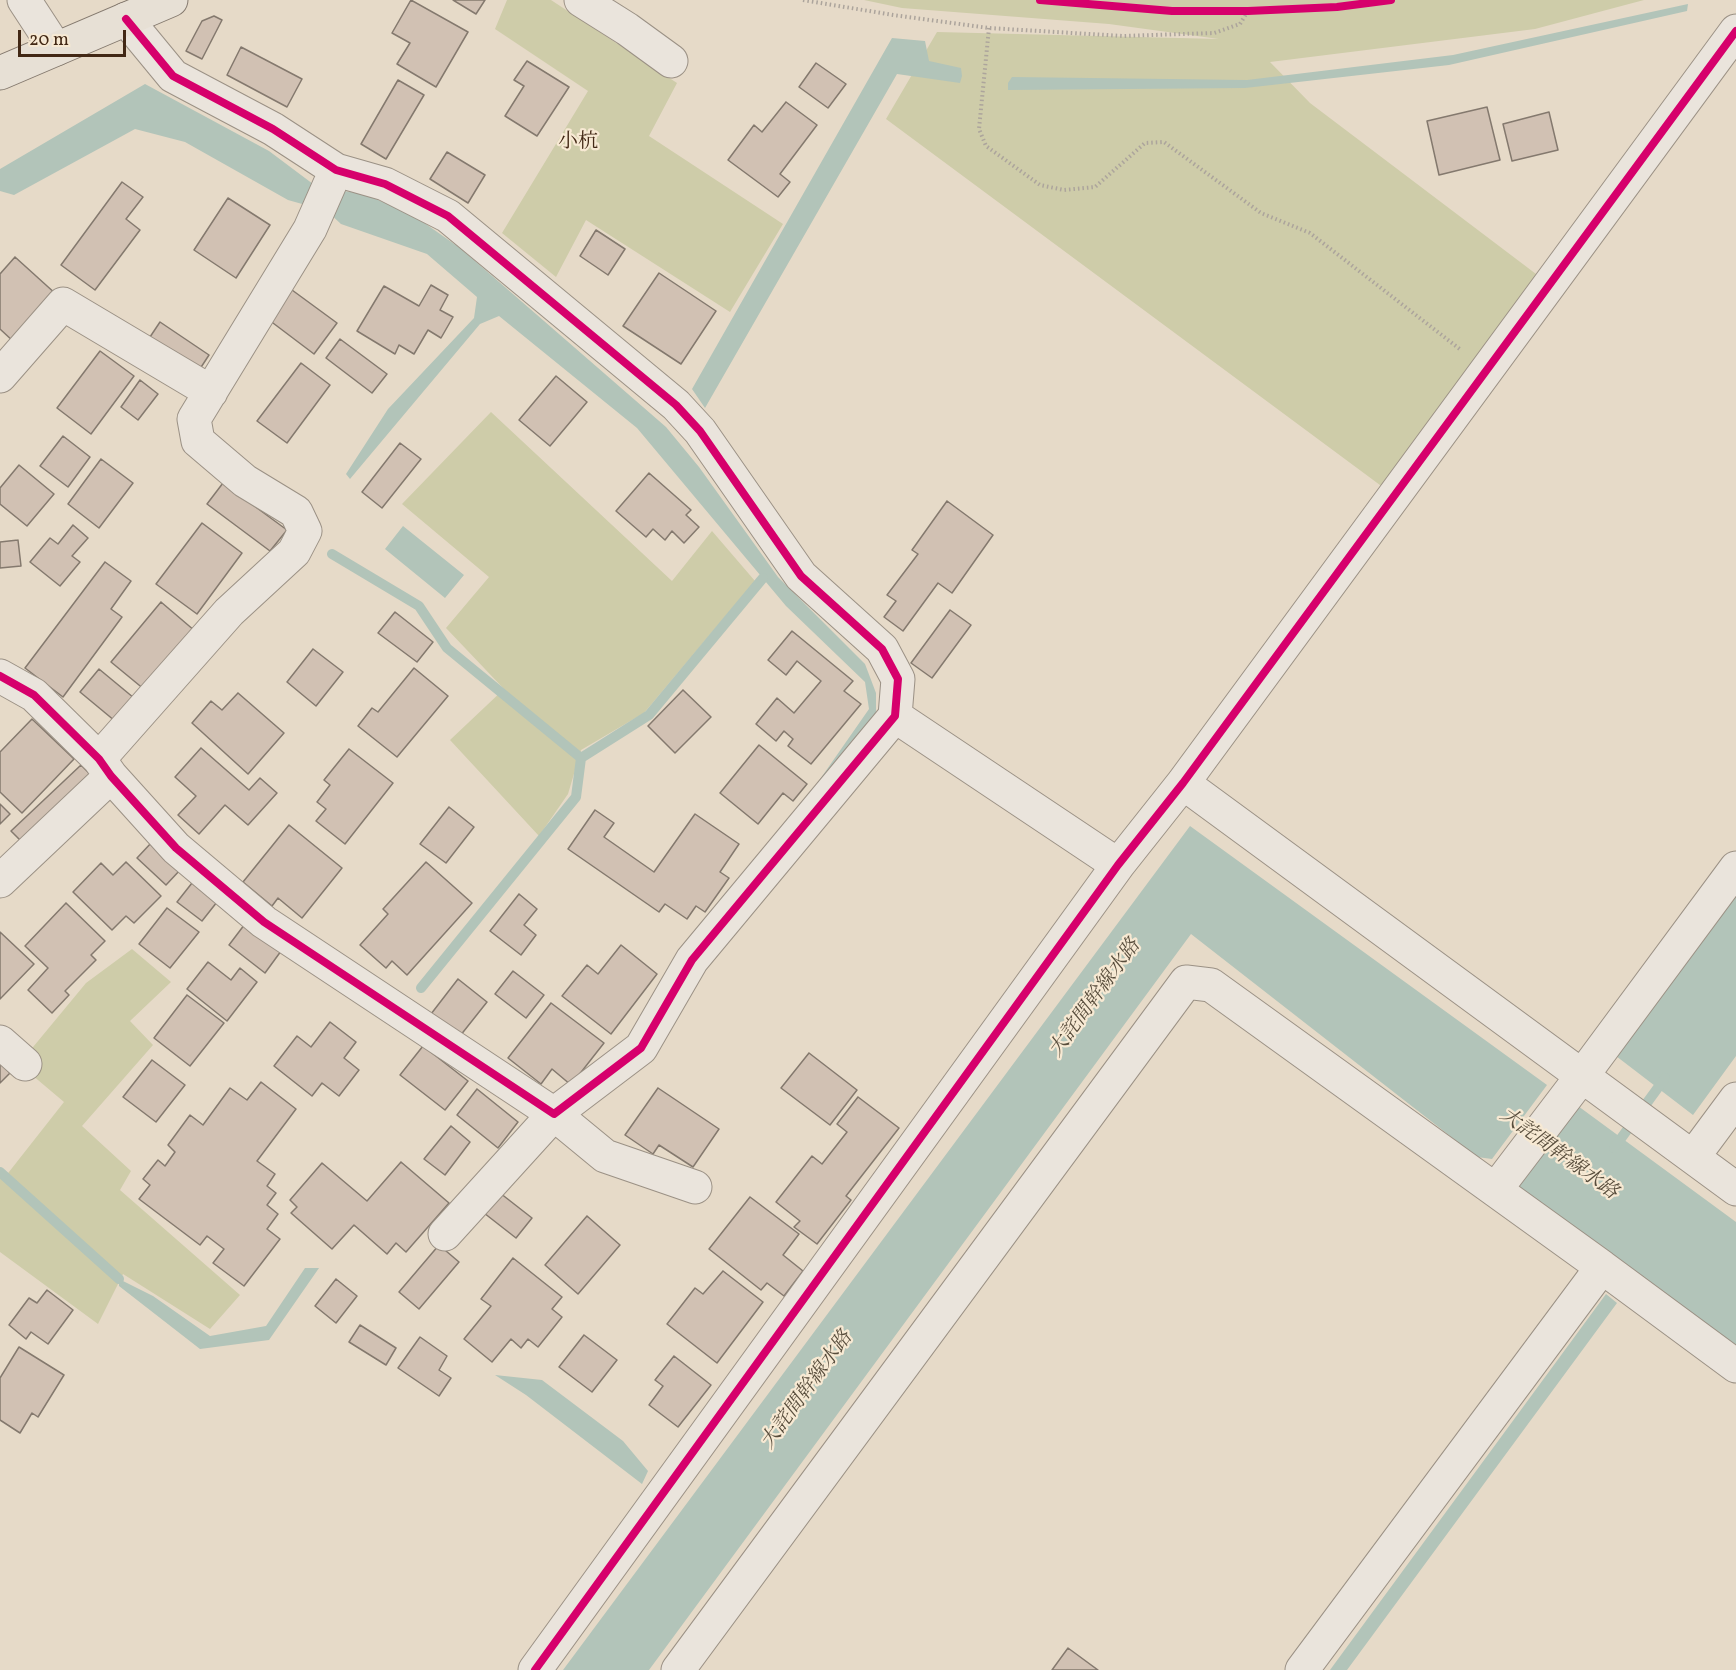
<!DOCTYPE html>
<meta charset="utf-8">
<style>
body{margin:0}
#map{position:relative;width:1736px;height:1670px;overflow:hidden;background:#e6dac8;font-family:Vollkorn,serif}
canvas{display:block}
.scale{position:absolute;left:18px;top:30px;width:108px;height:27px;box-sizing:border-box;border:3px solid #422815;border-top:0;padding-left:8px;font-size:18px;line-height:21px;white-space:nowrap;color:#422815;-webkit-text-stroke:4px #f7e9d3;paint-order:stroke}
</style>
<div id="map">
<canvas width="1736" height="1670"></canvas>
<div class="scale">20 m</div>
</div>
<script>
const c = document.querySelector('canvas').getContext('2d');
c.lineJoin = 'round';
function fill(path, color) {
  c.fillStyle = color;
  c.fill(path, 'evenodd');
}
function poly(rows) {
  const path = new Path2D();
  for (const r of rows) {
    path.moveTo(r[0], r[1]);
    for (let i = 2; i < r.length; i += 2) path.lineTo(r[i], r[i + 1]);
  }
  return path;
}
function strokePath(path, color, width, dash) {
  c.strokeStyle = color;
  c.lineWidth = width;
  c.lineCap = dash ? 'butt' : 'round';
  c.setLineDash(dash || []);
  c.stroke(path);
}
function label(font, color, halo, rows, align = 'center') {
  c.font = font + ' Vollkorn,"Noto Serif JP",serif';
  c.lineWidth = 4.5;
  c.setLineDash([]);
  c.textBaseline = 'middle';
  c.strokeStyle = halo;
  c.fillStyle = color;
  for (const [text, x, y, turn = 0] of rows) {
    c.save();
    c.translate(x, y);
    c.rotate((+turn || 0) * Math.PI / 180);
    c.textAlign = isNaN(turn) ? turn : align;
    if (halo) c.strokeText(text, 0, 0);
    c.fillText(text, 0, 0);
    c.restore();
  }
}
fill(poly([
 [507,0,551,0,677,83,649,136,783,224,730,312,586,220,556,277,502,233,588,91,495,29],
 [864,0,1644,0,1535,29,1270,62,1310,103,1540,277,1384,488,886,119,937,32,1219,39,1109,24,902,8],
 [491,412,672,581,712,531,755,581,644,713,581,750,568,794,539,836,450,740,504,689,446,628,489,577,402,504],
 [132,949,171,982,130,1021,153,1045,82,1126,131,1171,120,1190,240,1295,210,1329,123,1274,98,1324,0,1252,0,1175,5,1177,64,1102,19,1064,86,983]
]), '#cecca9');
fill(poly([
 [1688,4,1687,11,1449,65,1245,88,1008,90,1008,83,1012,77,1247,80,1453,55],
 [892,38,925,41,929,61,961,68,962,76,960,83,897,74,705,408,692,389],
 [145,84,269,151,317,187,364,194,413,215,460,248,666,427,699,467,778,577,865,664,876,693,876,714,786,828,869,709,865,682,786,606,637,428,499,316,480,324,350,479,346,474,388,409,474,318,477,297,427,254,341,224,327,211,288,200,185,142,135,129,14,195,0,191,0,169],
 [403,526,464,575,445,598,385,549],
 [1190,826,1547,1085,1492,1159,1477,1157,1191,934,649,1670,563,1670],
 [1736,894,1736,1056,1693,1115,1616,1056],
 [1578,1106,1736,1222,1736,1347,1518,1187],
 [305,1268,319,1268,269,1340,200,1349,119,1286,119,1279,153,1296,210,1336,266,1326],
 [1606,1294,1617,1303,1347,1670,1330,1670],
 [495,1375,542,1380,623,1441,648,1471,642,1484,526,1395]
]), '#b2c4b9');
strokePath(poly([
 [332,554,419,606,447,648,581,758],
 [421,988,576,797,581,758,649,715,763,578],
 [1614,1148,1665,1078],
 [0,1172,119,1279]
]), '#b2c4b9', 10);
const building = poly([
 [411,0,468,32,436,87,397,64,410,43,392,33,411,0],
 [453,0,485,0,476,14,453,0],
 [214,16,222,20,202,59,186,51,202,21,214,16],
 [241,47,302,79,287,107,227,75,241,47],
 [527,61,569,87,537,136,505,116,524,86,514,80,527,61],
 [816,63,846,84,828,108,799,87,816,63],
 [398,80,424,95,386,159,361,144,398,80],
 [786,102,817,125,780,174,790,182,778,197,728,160,754,125,762,132,786,102],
 [1487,107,1500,160,1439,175,1427,121,1487,107],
 [1549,112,1558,150,1512,161,1503,124,1549,112],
 [447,152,485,175,468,203,430,179,447,152],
 [122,182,143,197,126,219,140,230,95,290,61,265,122,182],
 [228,198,270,225,236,278,194,250,228,198],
 [596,230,625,249,608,275,580,256,596,230],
 [15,257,57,295,14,342,0,329,0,274,15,257],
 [659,273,716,311,681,364,623,326,659,273],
 [431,285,448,295,440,310,453,317,441,338,428,330,414,354,399,345,395,354,357,331,384,286,419,306,431,285],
 [292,290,337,323,314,354,269,320,292,290],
 [160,322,209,355,194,378,144,346,160,322],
 [340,339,387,374,372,393,326,358,340,339],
 [100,351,134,376,91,434,57,408,100,351],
 [301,363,330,385,287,443,257,421,301,363],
 [556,376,587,402,550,446,519,420,556,376],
 [140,380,158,394,138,420,121,407,140,380],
 [63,436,90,457,68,487,40,466,63,436],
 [400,443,421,459,382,508,362,492,400,443],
 [101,459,133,483,99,528,68,504,101,459],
 [19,465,54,494,27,526,0,504,0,488,19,465],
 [649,473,691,510,686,515,699,527,684,543,672,531,665,540,653,529,646,537,616,511,649,473],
 [223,483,287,530,270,551,207,504,223,483],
 [947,501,993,535,952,593,938,583,903,631,884,617,896,601,887,595,918,554,912,550,947,501],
 [202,523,242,553,197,614,156,584,202,523],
 [73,525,88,538,72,556,80,562,60,586,30,562,50,538,58,544,73,525],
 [18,540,21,566,0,568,0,542,18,540],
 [105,562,131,581,111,609,122,617,63,697,25,668,105,562],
 [161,602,195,631,145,690,111,662,161,602],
 [950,610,971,625,932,678,911,663,950,610],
 [395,612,433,642,417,662,378,633,395,612],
 [792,631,853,681,844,691,861,704,811,764,788,746,793,739,784,731,776,741,756,724,777,698,794,713,821,681,797,661,786,675,768,660,792,631],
 [313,649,343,672,316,706,287,682,313,649],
 [414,668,448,696,397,757,358,726,372,708,378,712,414,668],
 [99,669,134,698,115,721,80,692,99,669],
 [683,690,711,717,675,753,648,726,683,690],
 [238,693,284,733,248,774,192,723,211,701,222,710,238,693],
 [32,719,74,759,22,813,0,792,0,752,32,719],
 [759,745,807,784,793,801,783,793,758,824,720,793,759,745],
 [201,748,249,790,260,778,277,793,248,825,225,805,199,834,178,815,196,796,175,777,201,748],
 [349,749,393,783,345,844,316,821,326,809,317,802,330,785,324,780,349,749],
 [81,765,92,776,22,842,11,831,81,765],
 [0,804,10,814,0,824,0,804],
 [449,807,474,827,446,863,420,844,449,807],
 [595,810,614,823,604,837,654,872,695,814,739,844,720,872,729,878,705,912,696,906,687,919,665,904,659,912,568,849,595,810],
 [289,825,342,868,302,918,278,898,272,906,243,882,289,825],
 [152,842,181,869,166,885,137,858,152,842],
 [126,862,161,896,134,923,126,916,112,930,73,892,101,863,113,875,126,862],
 [426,862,472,903,407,975,392,961,386,968,360,945,388,914,383,909,426,862],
 [192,883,217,902,202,921,177,902,192,883],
 [519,894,537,909,524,925,536,935,521,955,490,931,519,894],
 [66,903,105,941,91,955,96,960,65,991,69,995,52,1013,28,990,48,968,25,946,66,903],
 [167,908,199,932,170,968,139,944,167,908],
 [248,920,284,947,265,973,229,945,248,920],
 [0,932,34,964,0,999,0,932],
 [621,945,657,974,611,1034,562,996,587,965,598,974,621,945],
 [208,962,231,980,240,968,257,982,227,1021,187,989,208,962],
 [513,971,544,995,526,1018,495,994,513,971],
 [458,979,487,1002,460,1036,431,1014,458,979],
 [187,995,224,1023,190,1066,154,1038,187,995],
 [551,1003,604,1043,571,1085,552,1069,541,1084,508,1058,551,1003],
 [330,1022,356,1042,344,1058,359,1070,339,1096,322,1083,312,1096,274,1066,297,1036,311,1047,330,1022],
 [423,1046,468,1081,445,1110,400,1075,423,1046],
 [809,1053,857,1090,830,1125,781,1088,809,1053],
 [152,1060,185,1085,156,1122,123,1097,152,1060],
 [0,1063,10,1073,0,1083,0,1063],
 [261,1082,296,1109,257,1161,275,1174,267,1186,276,1193,267,1205,278,1214,267,1229,280,1239,244,1286,213,1263,224,1249,207,1236,200,1245,139,1199,150,1185,143,1179,158,1160,165,1166,175,1152,168,1145,190,1115,203,1125,230,1088,247,1100,261,1082],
 [658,1088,719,1129,693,1167,659,1145,653,1154,625,1135,658,1088],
 [477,1089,518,1122,498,1148,457,1115,477,1089],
 [858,1097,899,1128,846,1196,851,1200,817,1244,794,1227,800,1221,776,1202,812,1156,822,1164,847,1132,837,1124,858,1097],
 [451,1126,470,1142,445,1175,424,1159,451,1126],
 [401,1162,449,1203,406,1252,396,1243,387,1254,354,1225,332,1249,291,1213,297,1207,290,1200,322,1163,367,1201,401,1162],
 [500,1193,532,1218,516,1238,484,1213,500,1193],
 [750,1197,799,1234,783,1255,803,1271,784,1296,767,1283,761,1290,709,1249,750,1197],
 [587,1216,620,1245,578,1294,545,1265,587,1216],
 [439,1245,459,1262,419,1309,399,1292,439,1245],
 [513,1258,562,1297,552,1309,562,1317,538,1347,528,1339,521,1348,511,1339,492,1362,464,1339,491,1306,481,1299,513,1258],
 [723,1271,763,1302,717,1363,667,1324,695,1288,703,1294,723,1271],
 [336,1279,357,1296,336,1323,315,1306,336,1279],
 [47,1290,73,1310,48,1344,31,1332,26,1339,9,1325,29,1298,37,1303,47,1290],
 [360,1325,396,1348,386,1365,349,1342,360,1325],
 [584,1335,617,1360,592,1392,559,1367,584,1335],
 [420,1337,447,1356,439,1370,451,1378,439,1396,398,1368,420,1337],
 [19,1347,64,1375,38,1417,32,1413,20,1433,0,1420,0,1378,19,1347],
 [674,1356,711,1385,678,1427,649,1405,663,1386,655,1380,674,1356],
 [1068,1648,1098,1670,1052,1670,1068,1648]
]);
fill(building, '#d1c1b3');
strokePath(building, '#84796e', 1.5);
const minor = poly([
 [24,0,56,49],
 [581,0,627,29,671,61],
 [0,376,63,304,211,392],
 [0,676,34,695,99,759,111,776,176,848,264,922,554,1114,641,1048,692,960,895,716,898,679,882,649,801,576,700,431,676,405,448,216,385,184,336,170,273,129,173,76,126,19],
 [895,716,1118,865],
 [99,759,229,612,294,552,305,531,296,512,245,481,198,441,194,419,310,229,336,170],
 [1183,783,1736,1189],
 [0,881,111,776],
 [0,1042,25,1064],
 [1693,1157,1736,1099],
 [1496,1189,1582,1076,1736,868],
 [445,1234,554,1114,605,1156,695,1187],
 [1602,1267,1736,1366],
 [535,1670,1118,865,1183,783,1736,31],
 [678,1670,1186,982,1211,985,1602,1267,1302,1670]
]);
const highway = poly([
 [0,73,171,0]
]);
strokePath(minor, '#9b9185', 35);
strokePath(highway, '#84796e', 35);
strokePath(poly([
 [803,0,893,15,989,28,1123,36,1214,33,1240,24,1248,11],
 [989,28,979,129,986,146,1040,185,1064,190,1095,187,1145,143,1164,142,1261,213,1310,233,1461,350]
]), '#aca49c', 4, [1.5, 3]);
strokePath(minor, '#eae4dc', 33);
strokePath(highway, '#e7e0d5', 33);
strokePath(poly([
 [1040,0,1172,11,1248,11,1337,7,1391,0],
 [0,676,34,695,99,759,111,776,176,848,264,922,554,1114,641,1048,692,960,895,716,898,679,882,649,801,576,700,431,676,405,448,216,385,184,336,170,273,129,173,76,126,19],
 [535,1670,1118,865,1183,783,1736,31]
]), '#d6006c', 8);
label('20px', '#422815', '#f7e9d3', [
 ["小杭",578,143]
]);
label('italic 20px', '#584d3c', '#f7e9d3', [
 ["大詫間幹線水路",1096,999,-54],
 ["大詫間幹線水路",1558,1155,36],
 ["大詫間幹線水路",808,1391,-54]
]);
</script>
